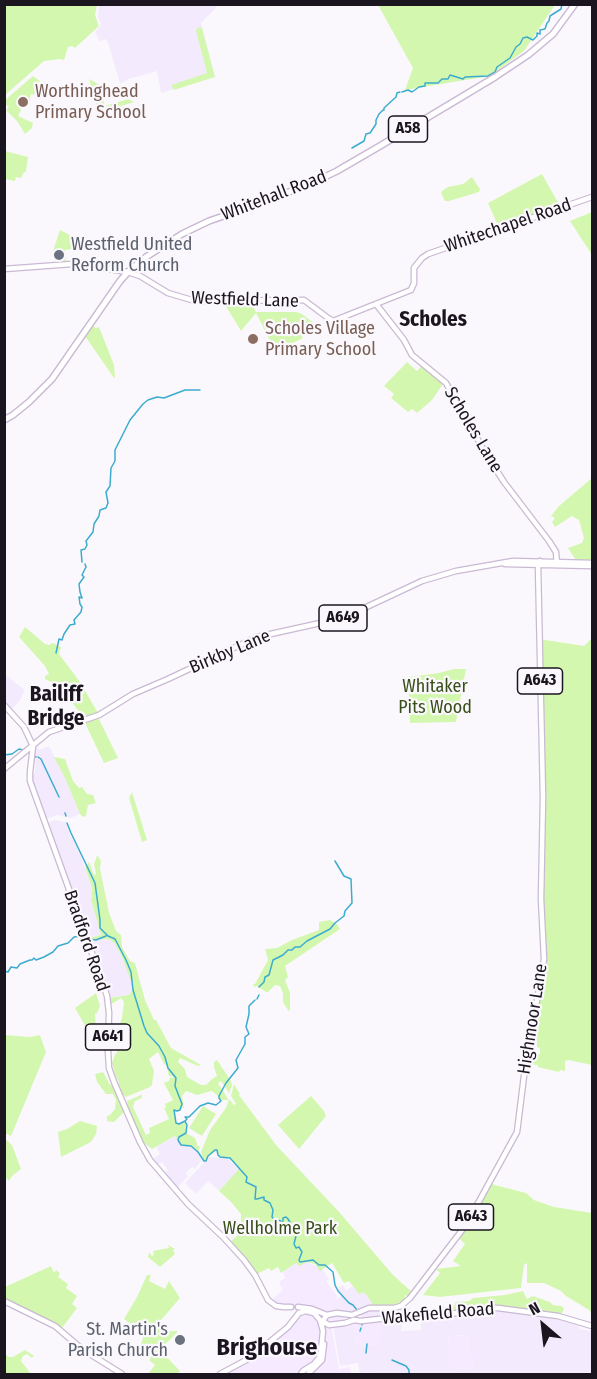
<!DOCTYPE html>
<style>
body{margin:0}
#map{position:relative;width:597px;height:1379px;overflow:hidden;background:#fbf8fd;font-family:"Fira Sans Condensed",sans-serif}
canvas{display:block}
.frame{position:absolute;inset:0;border:6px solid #1b151f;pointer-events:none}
.north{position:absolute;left:513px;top:1295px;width:60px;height:60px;-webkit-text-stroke:4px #fbf8fd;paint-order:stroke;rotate:332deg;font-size:16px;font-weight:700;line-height:24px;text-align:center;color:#1b151f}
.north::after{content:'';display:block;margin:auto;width:21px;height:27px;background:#1b151f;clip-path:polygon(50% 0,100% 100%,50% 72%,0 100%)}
</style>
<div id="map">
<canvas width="597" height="1379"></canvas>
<div class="frame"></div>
<div class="north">N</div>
</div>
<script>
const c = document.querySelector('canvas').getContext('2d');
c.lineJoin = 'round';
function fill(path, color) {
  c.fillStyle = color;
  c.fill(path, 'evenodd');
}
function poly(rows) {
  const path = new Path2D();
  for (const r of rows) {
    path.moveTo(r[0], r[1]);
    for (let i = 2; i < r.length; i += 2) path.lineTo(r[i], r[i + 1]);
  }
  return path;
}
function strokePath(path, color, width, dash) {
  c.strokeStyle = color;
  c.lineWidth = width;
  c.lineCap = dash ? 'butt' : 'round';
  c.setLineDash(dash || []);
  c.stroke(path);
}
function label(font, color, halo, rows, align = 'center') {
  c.font = font + ' "Fira Sans Condensed",sans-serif';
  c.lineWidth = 4.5;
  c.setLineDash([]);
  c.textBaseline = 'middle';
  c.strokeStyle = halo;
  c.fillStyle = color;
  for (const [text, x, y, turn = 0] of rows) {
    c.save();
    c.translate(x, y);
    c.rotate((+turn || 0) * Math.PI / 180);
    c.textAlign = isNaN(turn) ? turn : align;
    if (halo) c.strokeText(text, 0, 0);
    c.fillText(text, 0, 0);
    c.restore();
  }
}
fill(poly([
 [307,1262,322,1269,329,1279,326,1281,338,1297,336,1299,341,1309,340,1315,343,1315,344,1322,331,1324,339,1369,350,1367,351,1374,220,1374,241,1363,288,1327,299,1313,299,1309,297,1306,276,1304,273,1302,274,1297,283,1290,280,1285,280,1281,285,1278,283,1272,296,1263],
 [380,1320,382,1345,369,1346,368,1344,356,1345,354,1323],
 [448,1335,468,1336,469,1354,473,1359,472,1368,450,1369]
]), '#f5eaff');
fill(poly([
 [99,5,216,5,217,7,201,23,215,77,161,93,157,71,129,79,120,84,108,42,105,39,100,42,95,32,101,25,98,17],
 [4,674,25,690,21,699,13,708,10,708,5,702],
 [49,746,65,777,80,814,70,818,58,815,46,819,32,777,35,771,36,747,40,750],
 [54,820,66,822,69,833,80,854,92,888,92,895,91,900,101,935,89,938,46,823],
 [105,939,114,941,122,957,131,980,133,980,133,989,129,995,109,998,104,979,89,941],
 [176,1136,181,1145,189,1145,198,1152,202,1160,195,1169,192,1167,186,1173,188,1176,176,1190,163,1174,168,1170,162,1162,157,1165,152,1159,160,1154,156,1147],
 [209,1157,227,1158,239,1170,219,1191,208,1181,196,1194,185,1183],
 [343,1285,346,1290,353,1286,359,1294,364,1291,372,1303,372,1306,348,1314,340,1312,339,1304,336,1300,342,1295,337,1289],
 [410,1308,412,1314,404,1315,401,1331,421,1330,421,1317,495,1309,560,1320,579,1326,579,1329,592,1331,592,1374,379,1374,379,1373,370,1374,369,1372,360,1374,358,1363,340,1366,333,1326,354,1323,356,1345,368,1344,369,1346,381,1345,380,1318,363,1320,360,1313,368,1310,394,1311],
 [457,1335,468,1336,469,1354,473,1359,472,1368,450,1369,448,1336]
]), '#f3ebfd');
fill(poly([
 [5,4,97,5,95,15,99,26,75,48,72,46,68,47,64,60,60,59,44,61,5,95],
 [378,5,555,5,524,51,490,76,405,90,413,68],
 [198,27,202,28,215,77,174,90,171,85,207,73,196,31],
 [33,76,40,81,35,89,38,90,39,88,41,89,39,93,36,91,34,95,31,94,30,99,29,101,26,100,18,116,33,123,32,128,25,134,17,121,6,110,7,110,9,106,5,105,5,100],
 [89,79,98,84,105,106,128,99,134,102,99,113],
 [5,151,28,157,26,172,24,172,21,178,16,177,15,181,5,179],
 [542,174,560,206,499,228,488,203],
 [472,177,480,189,479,192,449,201,445,201,441,193,442,191,448,187,463,184],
 [592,212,592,255,570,221],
 [60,230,72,236,73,249,65,250,66,262,57,262,55,253,53,253,54,248],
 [251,302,256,312,296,312,302,314,314,323,300,333,303,338,289,345,290,348,278,356,256,313,241,331,224,303],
 [92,325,96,328,99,327,114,365,115,377,114,378,85,336],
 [407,362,417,371,422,365,442,382,443,384,432,400,417,413,412,409,408,412,391,398,394,394,384,386],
 [592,478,592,563,577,562,568,548,582,543,584,538,579,520,572,516,555,527,552,522,555,518,551,516,559,506],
 [25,627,45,644,49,645,53,643,61,647,59,654,80,682,98,713,85,719,59,686,45,679,45,676,49,674,45,666,19,637],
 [592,638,592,1065,568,1060,565,1061,565,1071,560,1070,559,1072,538,1067,538,1065,526,1064,528,1052,540,1054,540,1048,537,1047,534,1013,542,974,543,798,539,639,584,646],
 [454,669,466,669,456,722,410,723,408,677,439,673],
 [98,717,118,758,104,763,85,723],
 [54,757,65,759,73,781,79,788,82,787,87,794,93,795,96,803,88,805,86,816,83,817,80,814,65,778],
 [132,792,147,840,142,842,129,798],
 [97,856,98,856,101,861,100,868,109,913,116,931,121,935,122,947,130,961,135,963,145,1000,154,1020,156,1020,171,1048,201,1065,198,1066,180,1058,178,1062,185,1069,187,1077,201,1085,206,1085,212,1079,217,1076,214,1067,214,1062,217,1060,231,1081,232,1085,229,1093,221,1081,218,1083,228,1099,227,1100,222,1100,212,1091,197,1095,186,1091,182,1096,184,1108,182,1107,180,1110,177,1111,174,1110,176,1123,179,1124,185,1121,187,1125,186,1133,195,1138,197,1143,197,1145,200,1147,198,1152,189,1145,181,1145,175,1136,152,1149,143,1142,128,1108,127,1101,141,1095,142,1095,142,1098,135,1101,133,1107,146,1135,150,1133,149,1128,169,1119,164,1108,166,1107,165,1104,173,1100,164,1083,169,1081,170,1077,173,1078,173,1076,169,1076,166,1065,164,1064,158,1052,149,1059,154,1071,152,1085,150,1087,126,1097,121,1093,118,1087,119,1083,115,1074,112,1063,115,1054,117,1053,117,1027,119,1026,122,1018,124,1002,121,998,110,1005,109,998,129,995,133,989,133,981,131,981,122,957,114,942,112,942,111,940,105,939,89,941,89,938,101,935,91,900,92,895,92,888,85,867,89,862,94,875,96,874,94,864],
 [330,920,337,924,340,929,285,966,288,977,285,980,290,993,290,1011,288,1010,283,1002,283,993,280,986,275,985,268,992,266,992,257,986,254,987,253,984,255,984,268,960,265,949,277,948,292,940,319,930,319,922],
 [96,993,100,1006,97,1013,95,1014,96,1028,88,1031,75,1008],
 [5,1035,30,1037,40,1035,46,1052,11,1136,5,1133],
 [103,1072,110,1085,113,1084,125,1111,114,1122,107,1121,107,1116,110,1115,115,1109,116,1100,113,1094,106,1094,97,1082,95,1074],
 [234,1084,240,1094,239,1095,276,1145,340,1213,393,1275,413,1293,409,1297,405,1295,405,1300,392,1306,372,1306,372,1303,364,1292,359,1294,349,1281,344,1283,332,1263,320,1271,315,1264,307,1262,299,1266,296,1263,281,1273,278,1267,271,1271,269,1268,255,1275,229,1243,241,1232,241,1214,231,1202,219,1191,239,1169,230,1158,220,1157,218,1155,217,1150,209,1156,206,1161,204,1161,201,1152,210,1130,226,1108,229,1099,234,1105,236,1104,231,1096],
 [311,1096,324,1111,326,1116,299,1149,278,1125],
 [203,1106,216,1114,202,1136,189,1128],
 [80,1121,97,1126,96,1134,91,1142,61,1157,58,1132,67,1129],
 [4,1138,12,1145,21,1169,12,1176,9,1181,5,1177],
 [491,1184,526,1193,534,1200,554,1207,592,1213,592,1314,589,1310,566,1296,561,1291,544,1283,527,1283,527,1263,524,1265,521,1288,440,1297,423,1295,440,1273,436,1269,461,1266,453,1261,465,1244,458,1237],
 [168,1245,175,1249,173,1250,175,1254,160,1267,148,1257,149,1252,152,1256,154,1255,153,1251,169,1248],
 [51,1266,54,1273,56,1270,60,1273,58,1277,68,1284,66,1288,77,1296,72,1304,77,1308,62,1328,5,1299,5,1287],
 [147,1275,151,1275,149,1281,165,1289,169,1281,180,1298,162,1319,157,1323,167,1331,178,1331,170,1340,159,1349,180,1371,177,1374,148,1374,155,1365,149,1360,151,1358,150,1357,153,1354,141,1344,143,1338,142,1333,140,1334,137,1329,124,1319,137,1297],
 [523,1291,527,1299,533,1296,550,1302,553,1305,561,1306,564,1308,562,1314,503,1306,489,1306,455,1312,438,1312,438,1306,443,1307,454,1306,456,1302,469,1301,473,1298,505,1295],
 [25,1350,34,1356,32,1358,27,1354,23,1356,21,1361,31,1374,5,1374,5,1354,9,1357,13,1357]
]), '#d4f7b0');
strokePath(poly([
 [402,92,408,90,412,92,419,87,425,86,425,83,438,83,442,79,448,79,450,75,463,79,465,77,488,76,495,72,497,67,510,58,516,47,520,44,523,38,527,37,533,40,537,36,537,33,540,34,540,30,545,29,547,23,549,21,550,16,561,9,562,4],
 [352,148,364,141,366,134,370,133,376,124,376,120,379,114,383,110,384,110,384,108,396,97,397,93,400,92],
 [82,562,81,550,85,549,87,545,86,541,93,532,94,524,99,516,100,510,106,508,108,503,106,492,110,486,111,468,115,461,115,450,130,420,143,404,148,400,157,397,164,398,185,390,200,390],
 [56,653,59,639,62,640,64,634,70,625,75,624,74,620,81,612,82,607,80,604,79,597,82,598,80,592,79,584,84,577,82,575,86,567,85,564],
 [4,755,12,754,19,749,23,750],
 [34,756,36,757],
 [38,757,41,759,59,797],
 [65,813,66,816],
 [67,823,71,833,95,883,100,920,100,928,108,936,115,939,126,960,131,972,133,990,144,1026,147,1033,159,1046,165,1057,168,1068,176,1078,175,1086,182,1104,180,1110,177,1111,174,1110,176,1123,179,1124,185,1121,187,1125,186,1133,179,1137,178,1140,181,1145,191,1146,198,1152,204,1161,206,1161,208,1156,215,1150,217,1150,218,1155,220,1157,230,1158,247,1177,246,1182,256,1187,255,1199,257,1199,264,1197,264,1200,270,1203,273,1210,272,1217,274,1219,281,1221,281,1223,283,1223,283,1218,286,1217,288,1219,295,1231,296,1236,294,1244,296,1248,299,1247,302,1252,299,1260,300,1262,313,1260,319,1265,325,1265,333,1272,335,1285,338,1291,349,1303,353,1305,357,1310],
 [89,939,96,940,106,936],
 [4,971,8,972,11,967,17,968,20,964,30,960,32,960,34,958,36,960,44,957,53,952,58,946,68,943,74,937,82,936],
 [259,987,264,982,265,977,269,975,273,960,283,955,288,950,292,950,295,947,300,947,307,941,330,929,335,923,344,916,345,911,352,903,351,879,344,876,335,861],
 [257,999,259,995],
 [185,1121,187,1119,185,1117,189,1117,200,1106,208,1103,216,1105,221,1101,219,1098,219,1096,226,1083,238,1068,236,1060,245,1044,245,1037,249,1034,246,1027,249,1014,249,1006,255,1000],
 [362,1325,362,1324],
 [360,1331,361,1328],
 [366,1353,367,1344],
 [392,1360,406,1366,409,1370,409,1374]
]), '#3cacce', 1.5);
const major = poly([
 [4,269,72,264,89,266,128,272,140,276,168,293,195,301,304,300,328,318,333,321,411,290,414,283,414,268,422,258,428,254,592,197],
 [376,304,404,340,412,355,446,383,486,454,504,482,549,541,556,552,557,565],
 [505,564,592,566],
 [4,705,24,727,33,746,30,772,30,781,102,981,107,996,109,1013,108,1051,109,1068,114,1082,140,1142,150,1160,188,1204,223,1237,244,1260,255,1275,268,1300,276,1306,284,1307,291,1307],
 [4,769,49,732,99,715,133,694,168,679,257,637,343,618,422,581,456,571,513,561,592,563],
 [4,1301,55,1326,82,1349,122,1374],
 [298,1307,312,1309,327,1315],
 [299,1313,306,1311,314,1313,320,1320,323,1331,321,1351,319,1358,314,1364,303,1371,301,1374],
 [320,1320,329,1325,345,1323,354,1320],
 [354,1320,361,1321,415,1315,450,1314,490,1308,498,1308,558,1316,592,1326],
 [322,1325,324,1319,327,1315,337,1313,352,1315,369,1308,394,1308,401,1306,410,1298,466,1225,517,1132,527,1052,542,974,544,959,541,899,543,798,538,565,540,561],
 [220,1374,250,1358,288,1327,299,1313],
 [308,1374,322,1360,324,1344]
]);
const highway = poly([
 [4,420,13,415,29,402,52,379,120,281,128,272,146,257,182,234,209,221,253,206,312,183,337,171,380,146,495,77,528,55,553,34,575,4]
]);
strokePath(major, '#cab9d4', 7);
strokePath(highway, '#cab9d4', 8);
strokePath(major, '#fff', 4.5);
strokePath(highway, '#fff', 5);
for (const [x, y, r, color] of [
 [23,102,6,"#8d6e63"],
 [59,255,6,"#6b7280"],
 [253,339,6,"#8d6e63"],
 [180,1340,6,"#6b7280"]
]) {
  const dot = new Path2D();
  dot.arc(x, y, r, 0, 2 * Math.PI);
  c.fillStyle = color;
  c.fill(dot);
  strokePath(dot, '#fbf8fd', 2);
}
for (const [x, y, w] of [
 [408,129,39],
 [343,618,48],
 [540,681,45],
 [108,1037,45],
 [471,1217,45]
]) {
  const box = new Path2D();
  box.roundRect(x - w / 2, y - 13, w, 26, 4.5);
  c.fillStyle = '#fbf8fd';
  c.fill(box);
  strokePath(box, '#1b151f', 1.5);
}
label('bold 16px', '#1b151f', null, [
 ["A58",408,129],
 ["A649",343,618],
 ["A643",540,681],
 ["A641",108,1037],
 ["A643",471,1217]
]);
label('18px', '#785e54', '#fbf8fd', [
 ["Worthinghead",35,92],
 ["Primary School",35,113],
 ["Scholes Village",265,329],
 ["Primary School",265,350]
], 'left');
label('18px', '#1b151f', '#fbf8fd', [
 ["Whitehall Road",274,196,-21],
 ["Whitechapel Road",508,226,-19],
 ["Westfield Lane",245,300,2],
 ["Scholes Lane",473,430,59],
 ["Birkby Lane",230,652,-23],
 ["Bradford Road",86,941,71],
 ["Highmoor Lane",533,1019,-81],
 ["Wakefield Road",438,1314,-5]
]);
label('18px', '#5b616d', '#fbf8fd', [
 ["Westfield United",71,245],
 ["Reform Church",71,266],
 ["St. Martin's",168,1330,"right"],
 ["Parish Church",168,1351,"right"]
], 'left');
label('18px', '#384f1a', '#fbf8fd', [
 ["Whitaker",435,687],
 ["Pits Wood",435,708],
 ["Wellholme Park",280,1229]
]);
label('bold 21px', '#1b151f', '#fbf8fd', [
 ["Scholes",433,320],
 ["Bailiff",56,695],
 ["Bridge",56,719]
]);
label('bold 24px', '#1b151f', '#fbf8fd', [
 ["Brighouse",267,1348]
]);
</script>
